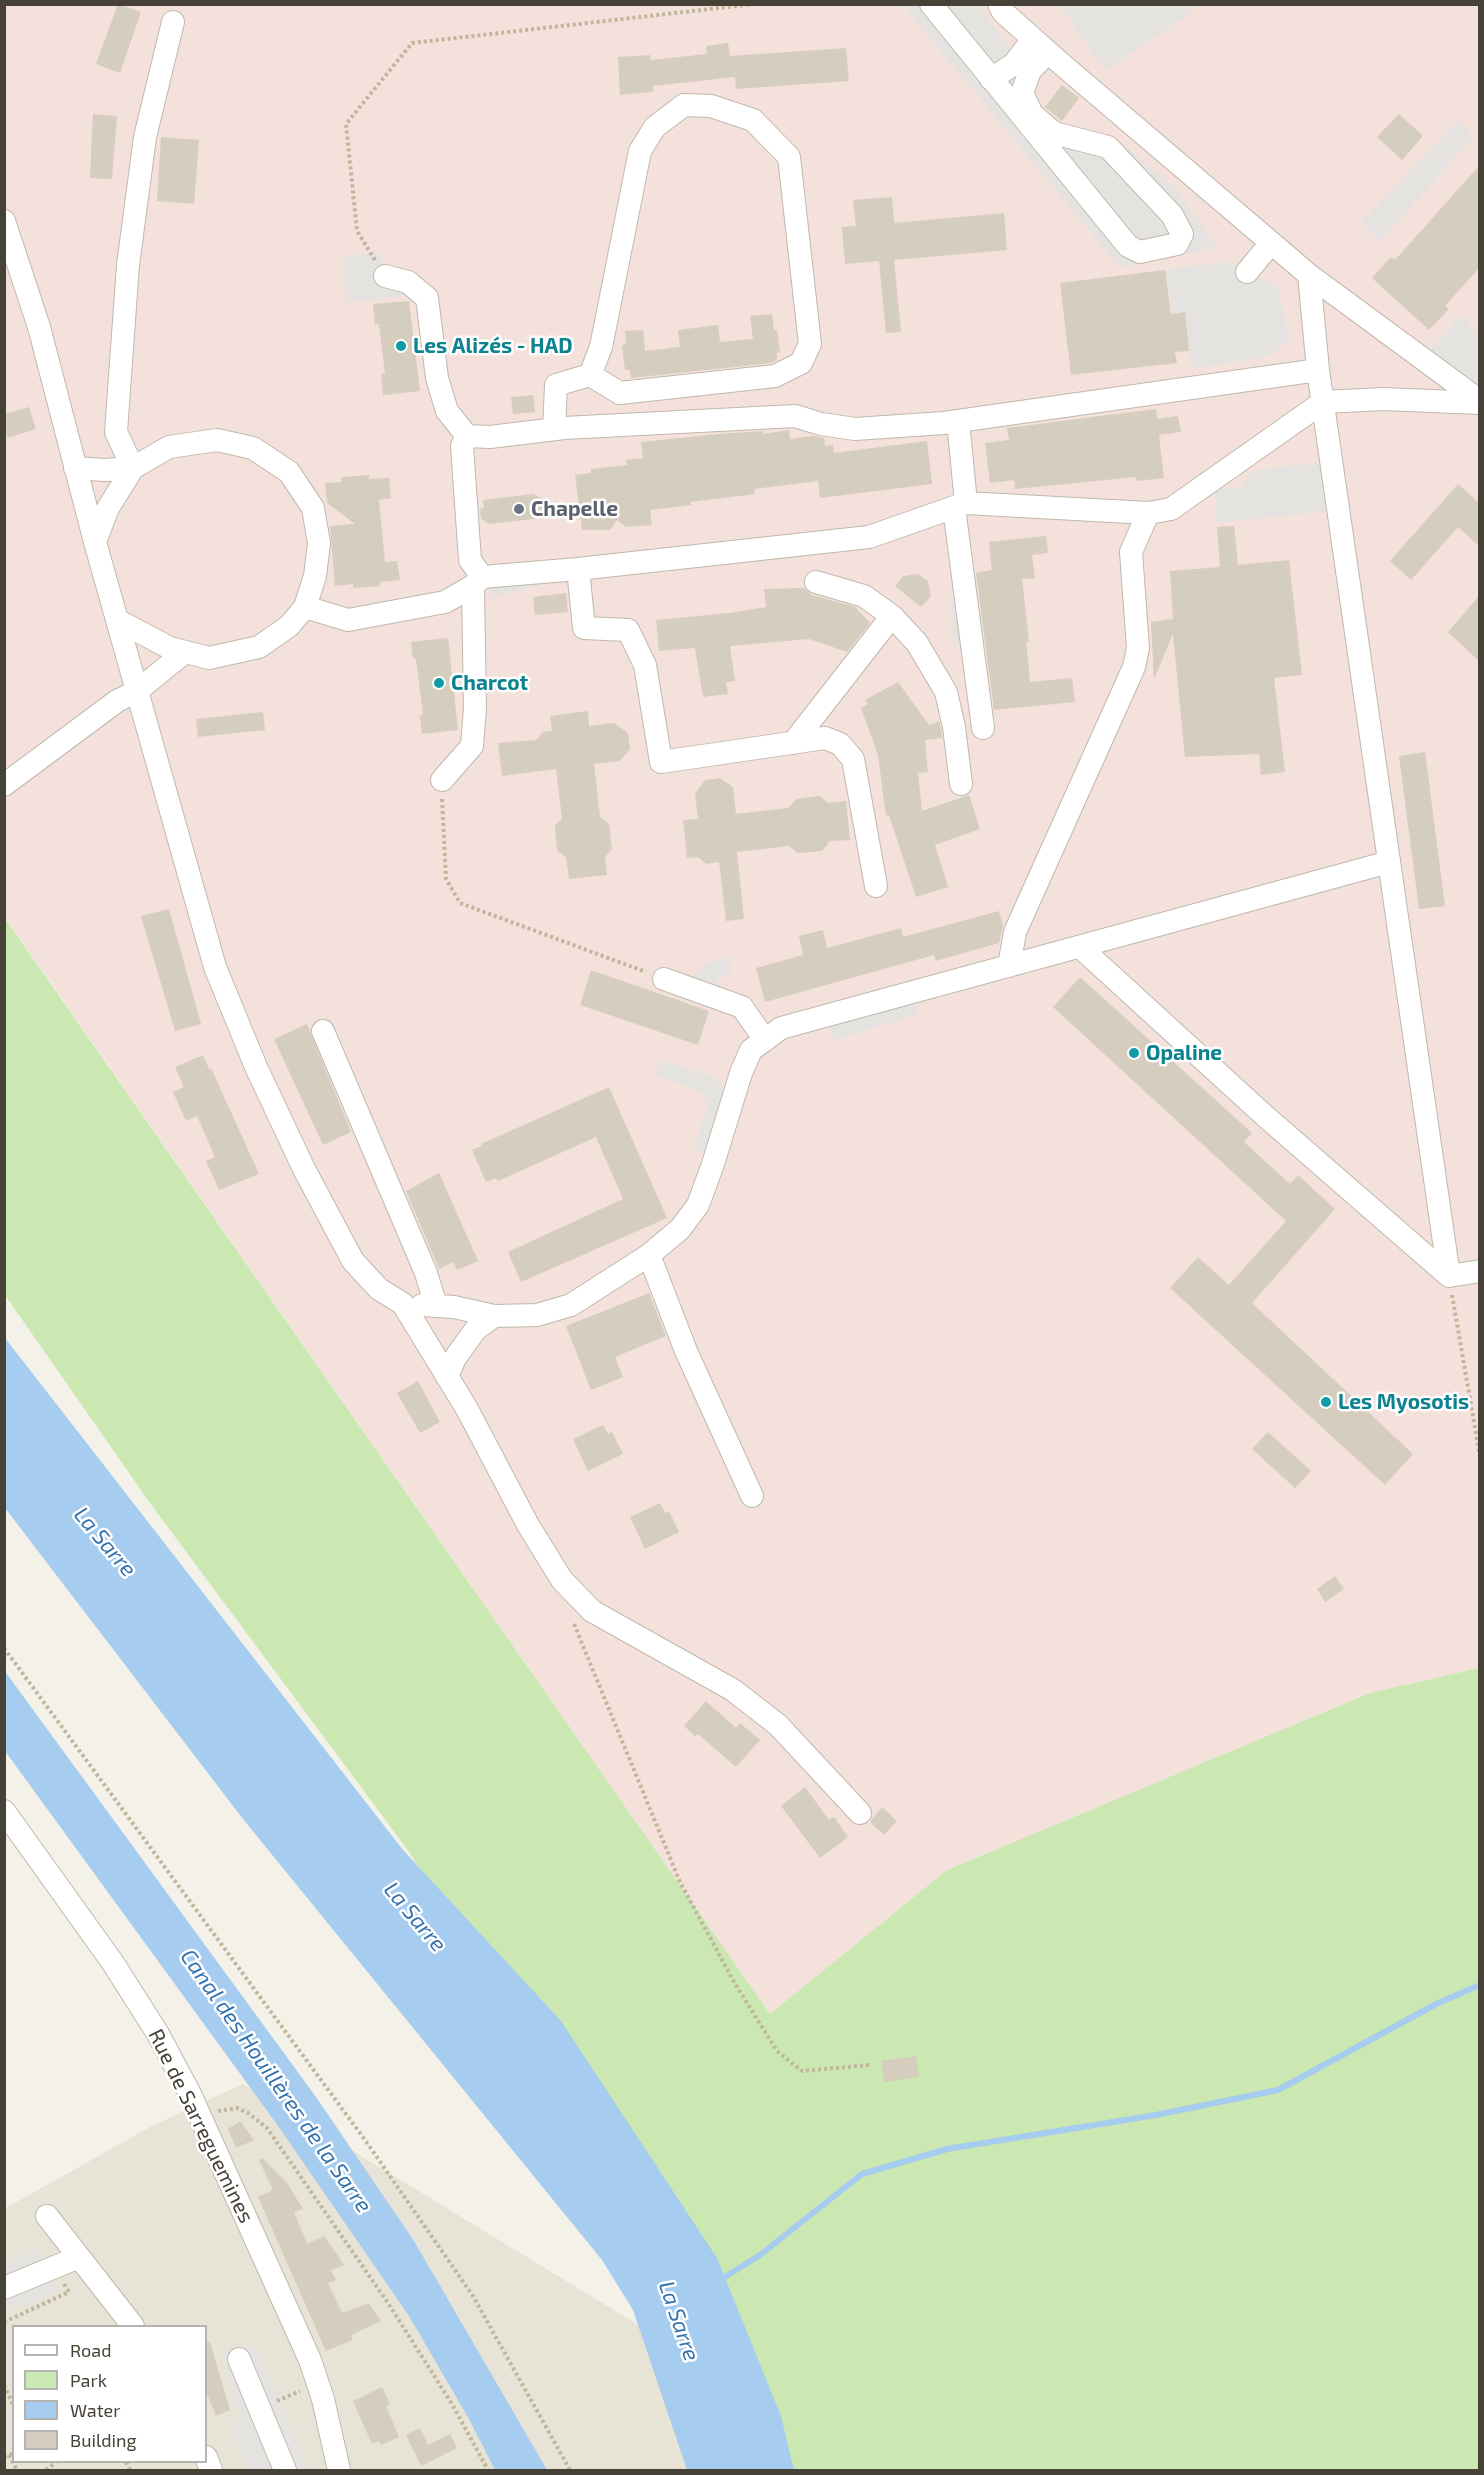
<!DOCTYPE html>
<meta charset="utf-8">
<style>
body{margin:0}
#map{position:relative;width:1484px;height:2475px;overflow:hidden;background:#f3f1e8;font-family:"Exo 2",sans-serif}
canvas{display:block}
.frame{position:absolute;inset:0;border:6px solid #474237;pointer-events:none}
.legend{position:absolute;left:12px;top:2325px;width:195px;height:138px;box-sizing:border-box;background:#fff;border:2px solid #b5b3af;margin:0;padding:8px 10px;list-style:none;font-size:18px;color:#474237}
.legend li{display:flex;align-items:center;gap:12px;height:30px}
.legend b{width:30px;border:2px solid #b5b3af}
</style>
<div id="map">
<canvas width="1484" height="2475"></canvas>
<div class="frame"></div>
<ul class="legend">
<li><b style="height:8px;background:#fff"></b>Road</li>
<li><b style="height:16px;background:#cbe7b2"></b>Park</li>
<li><b style="height:16px;background:#a6ccef"></b>Water</li>
<li><b style="height:16px;background:#d5cdbe"></b>Building</li>
</ul>
</div>
<script>
const c = document.querySelector('canvas').getContext('2d');
c.lineJoin = 'round';
function fill(path, color) {
  c.fillStyle = color;
  c.fill(path, 'evenodd');
}
function poly(rows) {
  const path = new Path2D();
  for (const r of rows) {
    path.moveTo(r[0], r[1]);
    for (let i = 2; i < r.length; i += 2) path.lineTo(r[i], r[i + 1]);
  }
  return path;
}
function strokePath(path, color, width, dash) {
  c.strokeStyle = color;
  c.lineWidth = width;
  c.lineCap = dash ? 'butt' : 'round';
  c.setLineDash(dash || []);
  c.stroke(path);
}
function label(font, color, halo, rows, align = 'center') {
  c.font = font + ' "Exo 2",sans-serif';
  c.lineWidth = 5;
  c.setLineDash([]);
  c.textBaseline = 'middle';
  c.strokeStyle = halo;
  c.fillStyle = color;
  for (const [text, x, y, turn = 0] of rows) {
    c.save();
    c.translate(x, y);
    c.rotate((+turn || 0) * Math.PI / 180);
    c.textAlign = isNaN(turn) ? turn : align;
    if (halo) c.strokeText(text, 0, 0);
    c.fillText(text, 0, 0);
    c.restore();
  }
}
fill(poly([
 [243,2084,768,2404,784,2470,5,2470,4,2209,152,2126],
 [14,2326,206,2326,206,2462,14,2462]
]), '#e7e3d6');
fill(poly([
 [4,5,1479,5,1479,1668,1370,1693,947,1870,770,2014,5,917]
]), '#f4e1dc');
fill(poly([
 [4,917,770,2014,947,1870,1370,1693,1479,1668,1479,2470,784,2470,768,2404,407,1849,150,1503,5,1295]
]), '#cbe7b2');
fill(poly([
 [903,5,977,5,1014,53,1040,116,1090,140,1127,148,1173,186,1218,247,1120,268],
 [1060,5,1196,5,1185,17,1105,71],
 [1458,120,1473,137,1380,241,1361,223],
 [377,252,407,296,346,302,343,257],
 [1227,262,1278,287,1290,341,1263,358,1193,368,1189,351,1184,312,1173,313,1165,270],
 [1462,315,1479,339,1479,382,1470,394,1421,358],
 [1331,461,1338,510,1216,523,1216,489,1241,487,1251,471],
 [489,577,549,583,490,598],
 [965,590,970,634,954,649,950,605],
 [729,957,731,973,706,987,682,992,693,976,709,962],
 [913,991,919,1014,833,1040,827,1014],
 [661,1060,716,1078,731,1103,716,1155,693,1149,708,1105,701,1092,655,1075],
 [39,2248,57,2290,5,2313,4,2263],
 [255,2345,309,2470,249,2470,229,2423,240,2419,222,2354]
]), '#e5e3e0');
fill(poly([
 [5,1338,403,1850,561,2021,717,2258,781,2416,794,2470,687,2470,633,2310,602,2260,243,1819,5,1508],
 [4,1670,316,2097,414,2241,547,2470,495,2470,469,2419,409,2316,276,2123,5,1751]
]), '#a6ccef');
strokePath(poly([
 [720,2280,760,2255,862,2174,947,2149,1156,2115,1278,2090,1438,2003,1480,1985]
]), '#a6ccef', 6);
fill(poly([
 [118,4,141,12,120,73,96,64],
 [728,43,730,56,846,48,849,81,736,89,735,77,653,86,653,92,620,95,618,57,650,55,651,60,707,54,706,46],
 [1062,85,1079,98,1062,121,1045,107],
 [93,114,117,116,112,179,90,178],
 [1399,114,1423,136,1402,160,1377,137],
 [161,137,199,140,194,204,157,201],
 [1479,166,1479,268,1445,306,1449,309,1429,330,1372,278,1391,257,1395,260],
 [892,197,894,223,1004,213,1007,250,894,260,901,332,886,333,879,261,845,264,842,227,856,226,853,200],
 [1165,270,1171,314,1185,312,1189,351,1175,352,1177,363,1071,375,1060,283],
 [409,301,420,391,383,395,381,374,385,374,379,324,375,325,373,304],
 [772,314,774,330,777,330,780,352,777,353,777,360,771,363,631,378,630,370,625,370,622,346,626,343,625,331,643,330,645,351,680,347,678,330,718,325,720,342,753,339,750,316],
 [533,395,535,412,513,414,511,397],
 [29,407,36,429,7,438,4,414],
 [1156,409,1157,419,1178,416,1181,432,1159,435,1164,478,1137,481,1136,477,1015,489,1014,480,990,483,985,443,1009,440,1007,428],
 [789,430,790,439,813,436,824,438,825,446,833,445,834,453,927,441,932,484,820,498,818,481,754,489,755,494,690,502,691,505,650,510,652,525,626,527,617,520,610,530,582,530,575,475,591,473,591,469,627,465,626,460,643,458,641,442,718,434,763,431,763,434],
 [369,475,369,479,389,478,391,498,379,500,385,562,397,561,400,580,380,582,380,586,353,588,353,584,335,586,330,526,355,524,327,503,325,483,341,482,341,477],
 [1458,484,1479,503,1479,546,1458,527,1411,580,1390,561],
 [533,494,554,504,535,519,488,524,481,518,480,509,484,508,483,500],
 [1234,526,1238,565,1289,560,1302,675,1274,678,1285,772,1261,775,1259,754,1185,757,1173,634,1154,679,1151,622,1173,619,1170,571,1220,567,1217,527],
 [1046,536,1048,553,1032,555,1035,578,1022,579,1029,642,1026,642,1030,682,1072,678,1075,702,994,710,976,573,992,570,989,542],
 [918,574,928,581,931,596,921,607,895,586,903,576],
 [804,588,812,595,855,607,870,623,847,652,809,639,730,646,735,681,726,682,728,694,703,697,695,648,659,651,656,620,729,613,766,607,764,589],
 [566,593,568,612,535,615,533,597],
 [1479,596,1479,661,1448,632],
 [448,638,458,730,422,734,420,715,423,715,416,659,413,659,411,642],
 [898,682,929,725,939,721,941,729,942,738,925,740,928,772,918,773,922,811,969,795,980,829,935,845,948,887,916,897,889,815,886,816,878,755,861,708,868,704,865,700],
 [588,711,589,726,614,723,628,733,630,749,620,761,594,764,600,817,609,824,612,849,605,857,607,875,569,879,566,857,557,851,555,826,562,818,556,769,502,776,498,743,536,740,543,732,552,731,550,716],
 [263,712,265,730,198,737,196,719],
 [1425,752,1445,906,1419,909,1399,756],
 [720,778,733,787,736,814,788,808,796,799,820,796,828,803,846,801,850,840,830,841,822,851,798,853,789,846,737,852,744,919,726,921,719,862,706,864,698,857,687,858,683,820,698,819,695,794,705,780],
 [169,909,201,1024,175,1031,141,916],
 [999,911,1003,925,999,943,936,961,934,955,765,1002,756,968,803,955,799,936,823,930,827,948,901,928,903,937],
 [591,970,709,1011,698,1045,580,1005],
 [1080,977,1252,1133,1244,1142,1290,1184,1298,1175,1335,1209,1252,1303,1413,1454,1385,1485,1170,1288,1198,1257,1229,1285,1286,1221,1053,1007],
 [307,1024,351,1132,323,1145,274,1039],
 [203,1055,209,1069,211,1068,259,1174,219,1190,206,1161,215,1157,197,1116,186,1121,173,1092,184,1087,175,1067],
 [609,1087,667,1218,521,1282,508,1252,623,1199,596,1137,498,1181,496,1178,486,1182,472,1150,482,1146,481,1144],
 [439,1173,478,1261,457,1270,453,1262,439,1269,406,1191],
 [649,1293,666,1336,615,1357,623,1377,591,1390,566,1326],
 [418,1381,440,1422,420,1433,397,1393],
 [603,1425,608,1434,612,1432,623,1454,588,1471,573,1439],
 [1268,1432,1311,1471,1295,1488,1252,1449],
 [660,1503,665,1513,669,1511,679,1532,645,1549,630,1517],
 [1335,1576,1344,1589,1325,1602,1317,1589],
 [706,1701,736,1728,740,1723,760,1740,736,1767,698,1734,695,1736,684,1726],
 [805,1787,829,1820,834,1817,848,1837,820,1858,781,1806],
 [882,1807,897,1821,884,1835,870,1822],
 [916,2056,919,2077,884,2082,881,2061],
 [240,2121,254,2140,236,2148,228,2129],
 [262,2158,287,2183,303,2209,294,2212,307,2244,324,2236,344,2265,331,2270,336,2280,328,2283,342,2313,369,2303,381,2321,351,2335,353,2340,326,2351,258,2197,273,2190,259,2160],
 [206,2342,210,2342,230,2410,216,2416,206,2391],
 [382,2387,390,2404,386,2406,399,2437,381,2445,379,2441,372,2444,353,2401],
 [420,2428,428,2445,450,2434,457,2448,421,2466,406,2435]
]), '#d5cdbe');
const minor = poly([
 [931,4,1128,246,1140,252,1177,244,1182,234,1172,215,1108,147,1054,133,1032,114,1022,93,1030,71,1048,52],
 [999,4,1003,12,1058,61,1309,275,1480,401],
 [991,79,1014,64,1033,39],
 [4,221,39,327,95,542,215,967,256,1067,304,1169,353,1261,379,1289,403,1304,467,1409,528,1525,562,1580,592,1611,733,1690,778,1725,860,1813],
 [1247,272,1271,243],
 [1309,275,1318,370,1449,1276],
 [385,276,408,282,427,298,437,378,447,411,467,436,490,437,564,428,795,416,821,424,855,429,944,423,1318,370],
 [958,421,966,503],
 [554,429,556,385,590,375,601,347,640,151,655,127,684,105,711,106,753,120,789,157,810,344,801,363,775,376,620,393,590,375],
 [467,436,462,446,470,560,482,577],
 [75,468,105,470,133,468,116,432,128,265,145,137,173,22],
 [954,508,983,728],
 [95,542,108,508,133,468,169,447,217,440,253,448,289,472,313,508,319,543,315,576,305,607,289,626,259,647,209,658,170,648,117,620],
 [578,569,584,628,628,630,645,665,661,762,825,738,840,744,853,759,876,886],
 [816,582,864,596,892,616],
 [305,607,348,620,445,602,473,586,482,577,578,569,869,537,966,503,1148,513,1171,509,1323,402,1383,399,1480,403],
 [793,743,892,616,917,643,946,692,954,727,961,784],
 [442,780,472,746,475,708,473,586],
 [4,785,117,701,137,691,185,652],
 [1080,947,1265,1116,1449,1276,1480,1271],
 [1009,966,1015,932,1134,667,1138,648,1131,552,1148,513],
 [664,979,742,1007,765,1040],
 [323,1031,426,1273,436,1306],
 [649,1255,686,1351,752,1496],
 [422,1305,454,1307,494,1316],
 [447,1377,455,1358,476,1329,494,1316,537,1315,571,1305,649,1255,680,1229,698,1205,713,1164,741,1073,751,1050,781,1028,1389,862],
 [4,1811,113,1963,158,2034,190,2094,310,2360,323,2399,339,2470],
 [47,2216,133,2326],
 [4,2288,79,2257],
 [239,2359,285,2470],
 [206,2457,211,2470]
]);
strokePath(minor, '#bfb9ab', 24);
strokePath(poly([
 [375,260,357,231,346,124,412,43,754,4],
 [442,799,446,879,460,903,646,972],
 [1452,1295,1480,1456],
 [574,1624,680,1882,734,1982,777,2051,802,2071,869,2065],
 [4,1648,365,2140,473,2296,570,2470],
 [218,2111,237,2108,248,2113,267,2128,388,2303,452,2404,488,2470],
 [4,2322,69,2292,64,2284],
 [4,2385,14,2407],
 [277,2401,300,2391],
 [9,2455,17,2470],
 [4,2457,14,2453],
 [126,2462,130,2470],
 [46,2470,56,2462]
]), '#c0b69c', 4, [3, 3]);
strokePath(minor, '#fff', 22);
for (const [x, y, r, color] of [
 [401,346,6,"#0f9aa8"],
 [519,509,6,"#6b7280"],
 [439,683,6,"#0f9aa8"],
 [1134,1053,6,"#0f9aa8"],
 [1326,1402,6,"#0f9aa8"]
]) {
  const dot = new Path2D();
  dot.arc(x, y, r, 0, 2 * Math.PI);
  c.fillStyle = color;
  c.fill(dot);
  strokePath(dot, '#fff', 2);
}
label('bold 21px', '#0d838f', '#fff', [
 ["Les Alizés - HAD",413,346],
 ["Charcot",451,683],
 ["Opaline",1146,1053],
 ["Les Myosotis",1338,1402]
], 'left');
label('bold 21px', '#5b616d', '#fff', [
 ["Chapelle",531,509]
], 'left');
label('21px', '#474237', '#fff', [
 ["Rue de Sarreguemines",201,2126,64]
]);
label('italic 22px', '#3272b0', '#fff', [
 ["La Sarre",105,1542,50],
 ["La Sarre",415,1917,50],
 ["Canal des Houillères de la Sarre",276,2081,55],
 ["La Sarre",679,2321,71]
]);
</script>
